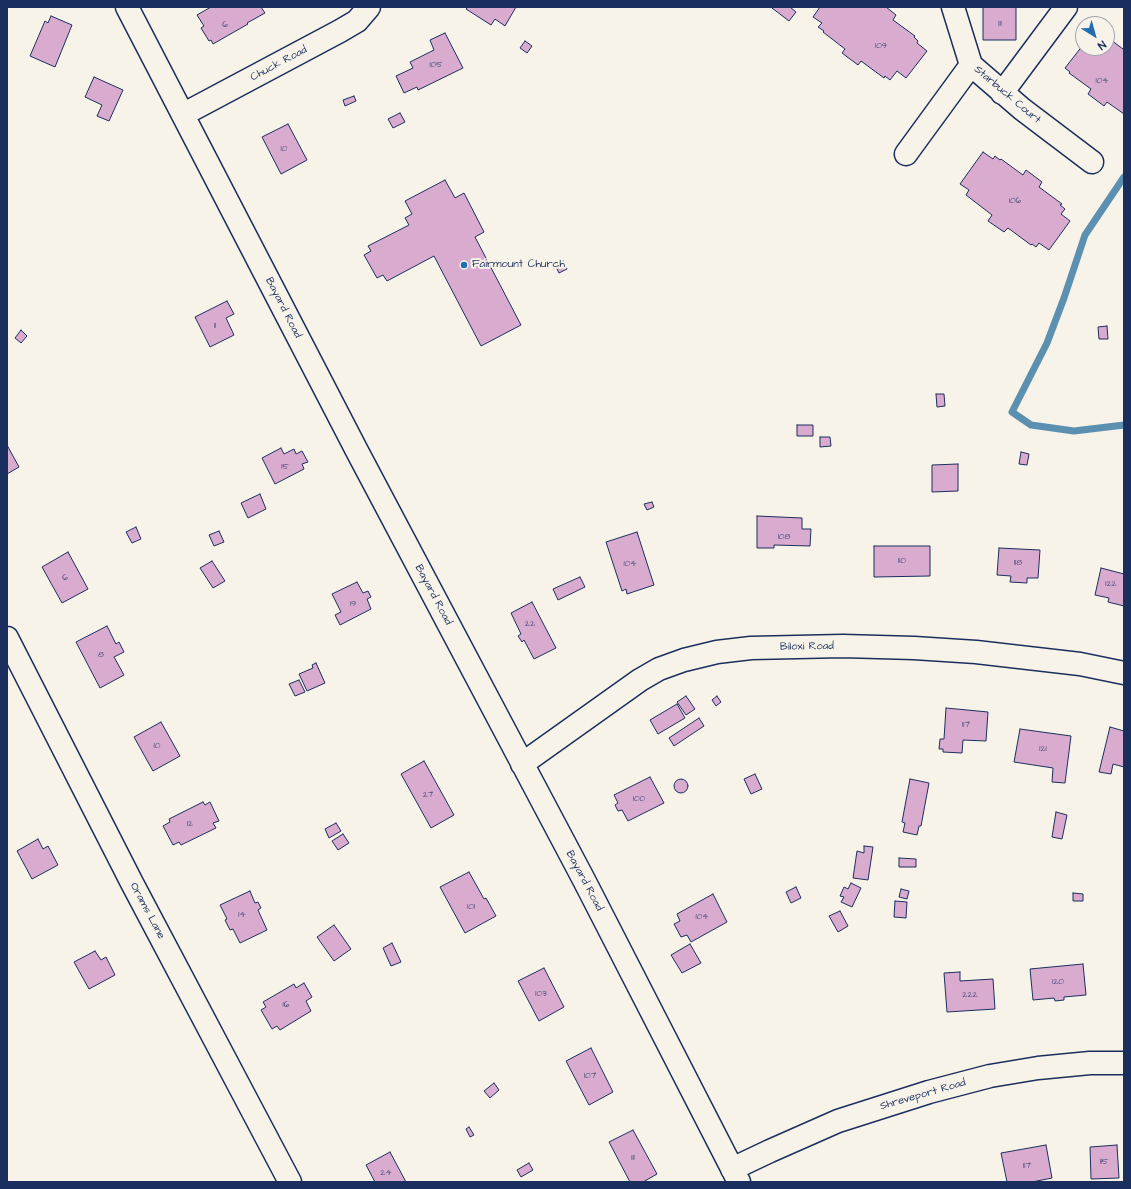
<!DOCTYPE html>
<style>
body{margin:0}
#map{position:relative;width:1131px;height:1189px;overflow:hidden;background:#f7f3e8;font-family:"Architects Daughter",sans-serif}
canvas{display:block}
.frame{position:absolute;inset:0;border:8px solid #1b2f5e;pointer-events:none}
.north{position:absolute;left:1075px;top:16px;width:40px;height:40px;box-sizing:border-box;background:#f7f3e8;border:1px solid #9fa5b1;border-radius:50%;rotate:143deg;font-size:11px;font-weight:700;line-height:16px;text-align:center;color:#1b2f5e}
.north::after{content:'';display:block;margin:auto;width:14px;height:18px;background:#1f6fb2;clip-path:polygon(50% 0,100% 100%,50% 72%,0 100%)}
</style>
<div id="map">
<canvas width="1131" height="1189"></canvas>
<div class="frame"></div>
<div class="north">N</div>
</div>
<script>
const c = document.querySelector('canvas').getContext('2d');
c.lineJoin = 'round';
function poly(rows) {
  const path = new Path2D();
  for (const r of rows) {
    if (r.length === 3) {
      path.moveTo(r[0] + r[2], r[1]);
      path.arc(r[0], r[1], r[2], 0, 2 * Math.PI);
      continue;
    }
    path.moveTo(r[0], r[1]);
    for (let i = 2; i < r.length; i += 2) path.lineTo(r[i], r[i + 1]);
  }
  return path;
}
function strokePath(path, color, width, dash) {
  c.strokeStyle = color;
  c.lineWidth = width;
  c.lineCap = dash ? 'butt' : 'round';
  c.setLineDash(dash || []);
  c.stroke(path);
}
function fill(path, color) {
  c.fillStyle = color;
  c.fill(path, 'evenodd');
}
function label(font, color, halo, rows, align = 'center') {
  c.font = font + ' "Architects Daughter",sans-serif';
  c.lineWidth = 4;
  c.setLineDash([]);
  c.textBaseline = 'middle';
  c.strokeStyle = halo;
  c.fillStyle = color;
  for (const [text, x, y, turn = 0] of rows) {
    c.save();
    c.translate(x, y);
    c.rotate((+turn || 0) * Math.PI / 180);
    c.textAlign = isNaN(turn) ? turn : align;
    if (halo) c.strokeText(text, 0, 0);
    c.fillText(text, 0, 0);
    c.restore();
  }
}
strokePath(poly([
 [1124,177,1085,235,1064,298,1047,343,1012,412,1031,425,1074,431,1124,425]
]), '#5c90b0', 7);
const building = poly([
 [211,7,261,7,265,13,247,23,248,24,213,44,211,40,209,41,201,28,204,26,197,15,211,7],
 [468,7,516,7,505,26,495,19,491,25,466,9,468,7],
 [773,7,790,7,796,12,789,21,772,8,773,7],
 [820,7,875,7,876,8,877,7,886,7,896,15,893,20,915,36,914,37,918,41,917,43,927,51,906,78,897,71,890,80,885,76,884,78,861,61,858,65,842,53,845,49,823,32,824,31,818,27,822,23,813,17,820,7],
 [983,7,1016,7,1016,40,983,40,983,7],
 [51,16,72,25,55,67,30,56,45,21,48,23,51,16],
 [445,33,463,68,418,90,417,87,404,93,396,76,413,68,410,62,434,50,430,40,445,33],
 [1107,37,1123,49,1124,47,1124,114,1107,102,1104,106,1088,94,1091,89,1069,73,1070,72,1065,68,1083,45,1083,48,1107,48,1107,37],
 [525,41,532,46,527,53,520,48,525,41],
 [94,77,123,90,109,121,97,116,102,105,85,97,94,77],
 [354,96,356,101,345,106,343,100,354,96],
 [400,113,405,122,393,128,388,119,400,113],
 [288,124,307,160,281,174,262,137,288,124],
 [983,152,993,159,995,156,1000,160,1001,159,1023,175,1026,170,1042,182,1039,187,1062,204,1060,205,1065,209,1061,214,1070,221,1049,250,1039,243,1036,247,1032,244,1031,245,1008,228,1004,232,988,221,992,215,966,195,969,190,960,184,983,152],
 [445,180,455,198,464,193,484,232,475,237,521,325,481,346,434,256,387,281,383,275,377,278,364,255,371,251,368,246,409,225,405,218,412,214,405,201,445,180],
 [563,261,567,269,559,273,555,265,563,261],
 [227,301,234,314,226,318,234,335,210,347,195,317,227,301],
 [1107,326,1108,339,1099,339,1098,327,1107,326],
 [21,330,27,336,21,343,15,338,21,330],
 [936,394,944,394,945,406,937,407,936,394],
 [797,425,813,425,813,436,797,436,797,425],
 [820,437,830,437,831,446,820,447,820,437],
 [7,445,19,467,7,474,7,445],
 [281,448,284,454,294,449,296,454,302,451,308,462,302,464,304,469,275,484,262,458,281,448],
 [1021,452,1029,454,1027,465,1019,464,1021,452],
 [958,464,958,491,932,492,932,465,958,464],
 [260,494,266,509,248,518,241,503,260,494],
 [652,502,654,507,647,510,644,504,652,502],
 [757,516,802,518,802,529,811,529,810,546,774,545,774,548,757,548,757,516],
 [136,527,141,539,132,543,126,532,136,527],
 [219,531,224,542,214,546,209,535,219,531],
 [637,532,654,585,627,594,626,589,622,591,606,542,637,532],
 [874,546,930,546,930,576,874,577,874,546],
 [999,548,1040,550,1038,578,1027,578,1027,583,1010,582,1011,576,997,575,999,548],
 [68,552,88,589,62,603,42,567,68,552],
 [212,561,225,581,213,588,200,568,212,561],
 [1101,568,1124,574,1124,606,1108,602,1109,598,1095,595,1101,568],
 [580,577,585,587,558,600,553,589,580,577],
 [357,582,363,593,368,591,371,597,367,599,371,609,340,625,335,615,341,612,332,594,357,582],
 [532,602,556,648,534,659,524,640,522,642,518,636,521,634,511,613,532,602],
 [107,626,116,644,119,642,124,652,114,657,124,675,100,688,76,642,107,626],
 [316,663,325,683,307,691,299,674,313,668,312,665,316,663],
 [299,680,305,692,295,696,289,684,299,680],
 [686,696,695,709,686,715,677,702,686,696],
 [717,696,721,702,716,706,712,700,717,696],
 [677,704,685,718,658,734,650,720,677,704],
 [946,708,988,712,986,741,963,740,962,753,943,752,943,749,939,749,940,739,944,739,946,708],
 [699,718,704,726,674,746,669,738,699,718],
 [161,722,180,756,153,771,134,737,161,722],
 [1110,727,1124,731,1124,767,1113,764,1111,774,1099,772,1110,727],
 [1020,729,1071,736,1065,783,1052,782,1053,768,1014,762,1020,729],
 [424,761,454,815,431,828,401,774,424,761],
 [755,774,762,789,751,794,744,779,755,774],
 [650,777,664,803,628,821,622,810,618,811,615,805,618,803,614,795,650,777],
 [910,779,929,783,921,826,919,826,917,835,903,832,905,823,902,822,910,779],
 [681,786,7],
 [203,802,205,805,210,802,219,821,213,823,216,828,181,845,179,842,173,845,163,826,170,822,169,819,203,802],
 [1056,812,1067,815,1062,839,1052,837,1056,812],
 [336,823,341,831,329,838,325,829,336,823],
 [343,834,349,843,338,850,332,841,343,834],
 [38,839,43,849,48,846,58,865,32,879,17,851,38,839],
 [864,846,873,847,868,880,853,878,857,851,864,853,864,846],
 [899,858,916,859,916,867,899,867,899,858],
 [469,872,484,899,486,898,496,916,465,933,440,887,469,872],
 [851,883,861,888,852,907,841,902,844,897,840,896,844,887,848,889,851,883],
 [796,887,801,898,791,903,786,892,796,887],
 [901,889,909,891,907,899,899,897,901,889],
 [250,891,255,903,258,902,261,908,258,910,267,930,240,943,233,929,230,930,225,920,227,919,220,905,250,891],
 [1073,893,1083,894,1083,901,1073,901,1073,893],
 [713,894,727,922,691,942,687,935,681,937,674,924,680,921,677,914,713,894],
 [895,901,907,902,906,918,894,917,895,901],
 [840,911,848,926,838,932,829,916,840,911],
 [334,925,351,949,334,961,317,937,334,925],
 [392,943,401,962,391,966,383,948,392,943],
 [690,944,701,963,682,973,671,955,690,944],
 [95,951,101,960,106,957,115,975,89,989,74,962,95,951],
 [1083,964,1086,995,1064,997,1064,1000,1055,1001,1054,998,1033,1000,1030,969,1083,964],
 [544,968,564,1007,539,1021,518,981,544,968],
 [960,972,960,981,993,979,995,1009,947,1012,944,973,960,972],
 [304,983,312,997,306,1001,311,1011,280,1030,277,1026,272,1029,261,1010,266,1007,263,1002,294,984,296,988,304,983],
 [591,1048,613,1092,589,1105,566,1061,591,1048],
 [494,1083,499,1090,490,1098,484,1091,494,1083],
 [469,1127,474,1135,470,1137,466,1129,469,1127],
 [633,1130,657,1174,643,1182,630,1182,609,1142,633,1130],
 [1046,1145,1052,1178,1032,1182,1007,1182,1001,1153,1046,1145],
 [1117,1145,1119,1178,1091,1179,1090,1147,1117,1145],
 [390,1152,406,1182,375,1182,366,1165,390,1152],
 [529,1163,533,1170,521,1177,517,1170,529,1163]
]);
fill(building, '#d8abcf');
strokePath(building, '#1b2f5e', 1);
const minor = poly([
 [127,7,357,451,584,880,739,1182],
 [953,7,971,65,1022,109,1092,162],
 [1002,93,1066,7],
 [184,114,340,31,357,21,369,7],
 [906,154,971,65],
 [7,638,132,883,290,1182],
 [522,764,640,680,659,669,684,660,717,652,751,648,843,646,914,648,976,652,1080,664,1124,673],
 [732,1169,770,1151,838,1121,929,1092,990,1076,1038,1068,1090,1063,1124,1063]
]);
strokePath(minor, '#1b2f5e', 25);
strokePath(minor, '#f7f3e8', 22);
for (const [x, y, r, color] of [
 [464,265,4,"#1f6fb2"]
]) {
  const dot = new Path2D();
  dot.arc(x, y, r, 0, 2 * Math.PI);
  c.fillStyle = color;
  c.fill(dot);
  strokePath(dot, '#f7f3e8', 1.5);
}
label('9px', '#4a4e7a', null, [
 ["111",1000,24],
 ["6",225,25],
 ["109",881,46],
 ["105",436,65],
 ["104",1102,81],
 ["10",284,149],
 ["106",1015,201],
 ["11",215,326],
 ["15",285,467],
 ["108",784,537],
 ["110",902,561],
 ["118",1018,563],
 ["104",630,564],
 ["6",65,578],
 ["122",1111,584],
 ["19",353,604],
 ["22",530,624],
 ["8",101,655],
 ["117",966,725],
 ["10",157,746],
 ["121",1043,749],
 ["27",428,795],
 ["100",639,799],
 ["12",190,824],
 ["101",471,907],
 ["14",242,915],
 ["104",702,917],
 ["120",1058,982],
 ["103",541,994],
 ["222",970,995],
 ["16",286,1005],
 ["107",590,1076],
 ["111",633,1158],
 ["115",1104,1162],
 ["117",1027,1166],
 ["24",386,1173]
]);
label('11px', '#1b2f5e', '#f7f3e8', [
 ["Chuck Road",279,64,-28],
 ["Starbuck Court",1007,95,40],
 ["Bayard Road",283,308,63],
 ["Bayard Road",433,595,62],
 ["Biloxi Road",807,647,-1],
 ["Bayard Road",584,881,62],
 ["Orams Lane",147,911,62],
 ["Shreveport Road",923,1095,-16]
]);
label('11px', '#1b2f5e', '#f7f3e8', [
 ["Fairmount Church",472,265]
], 'left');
</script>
